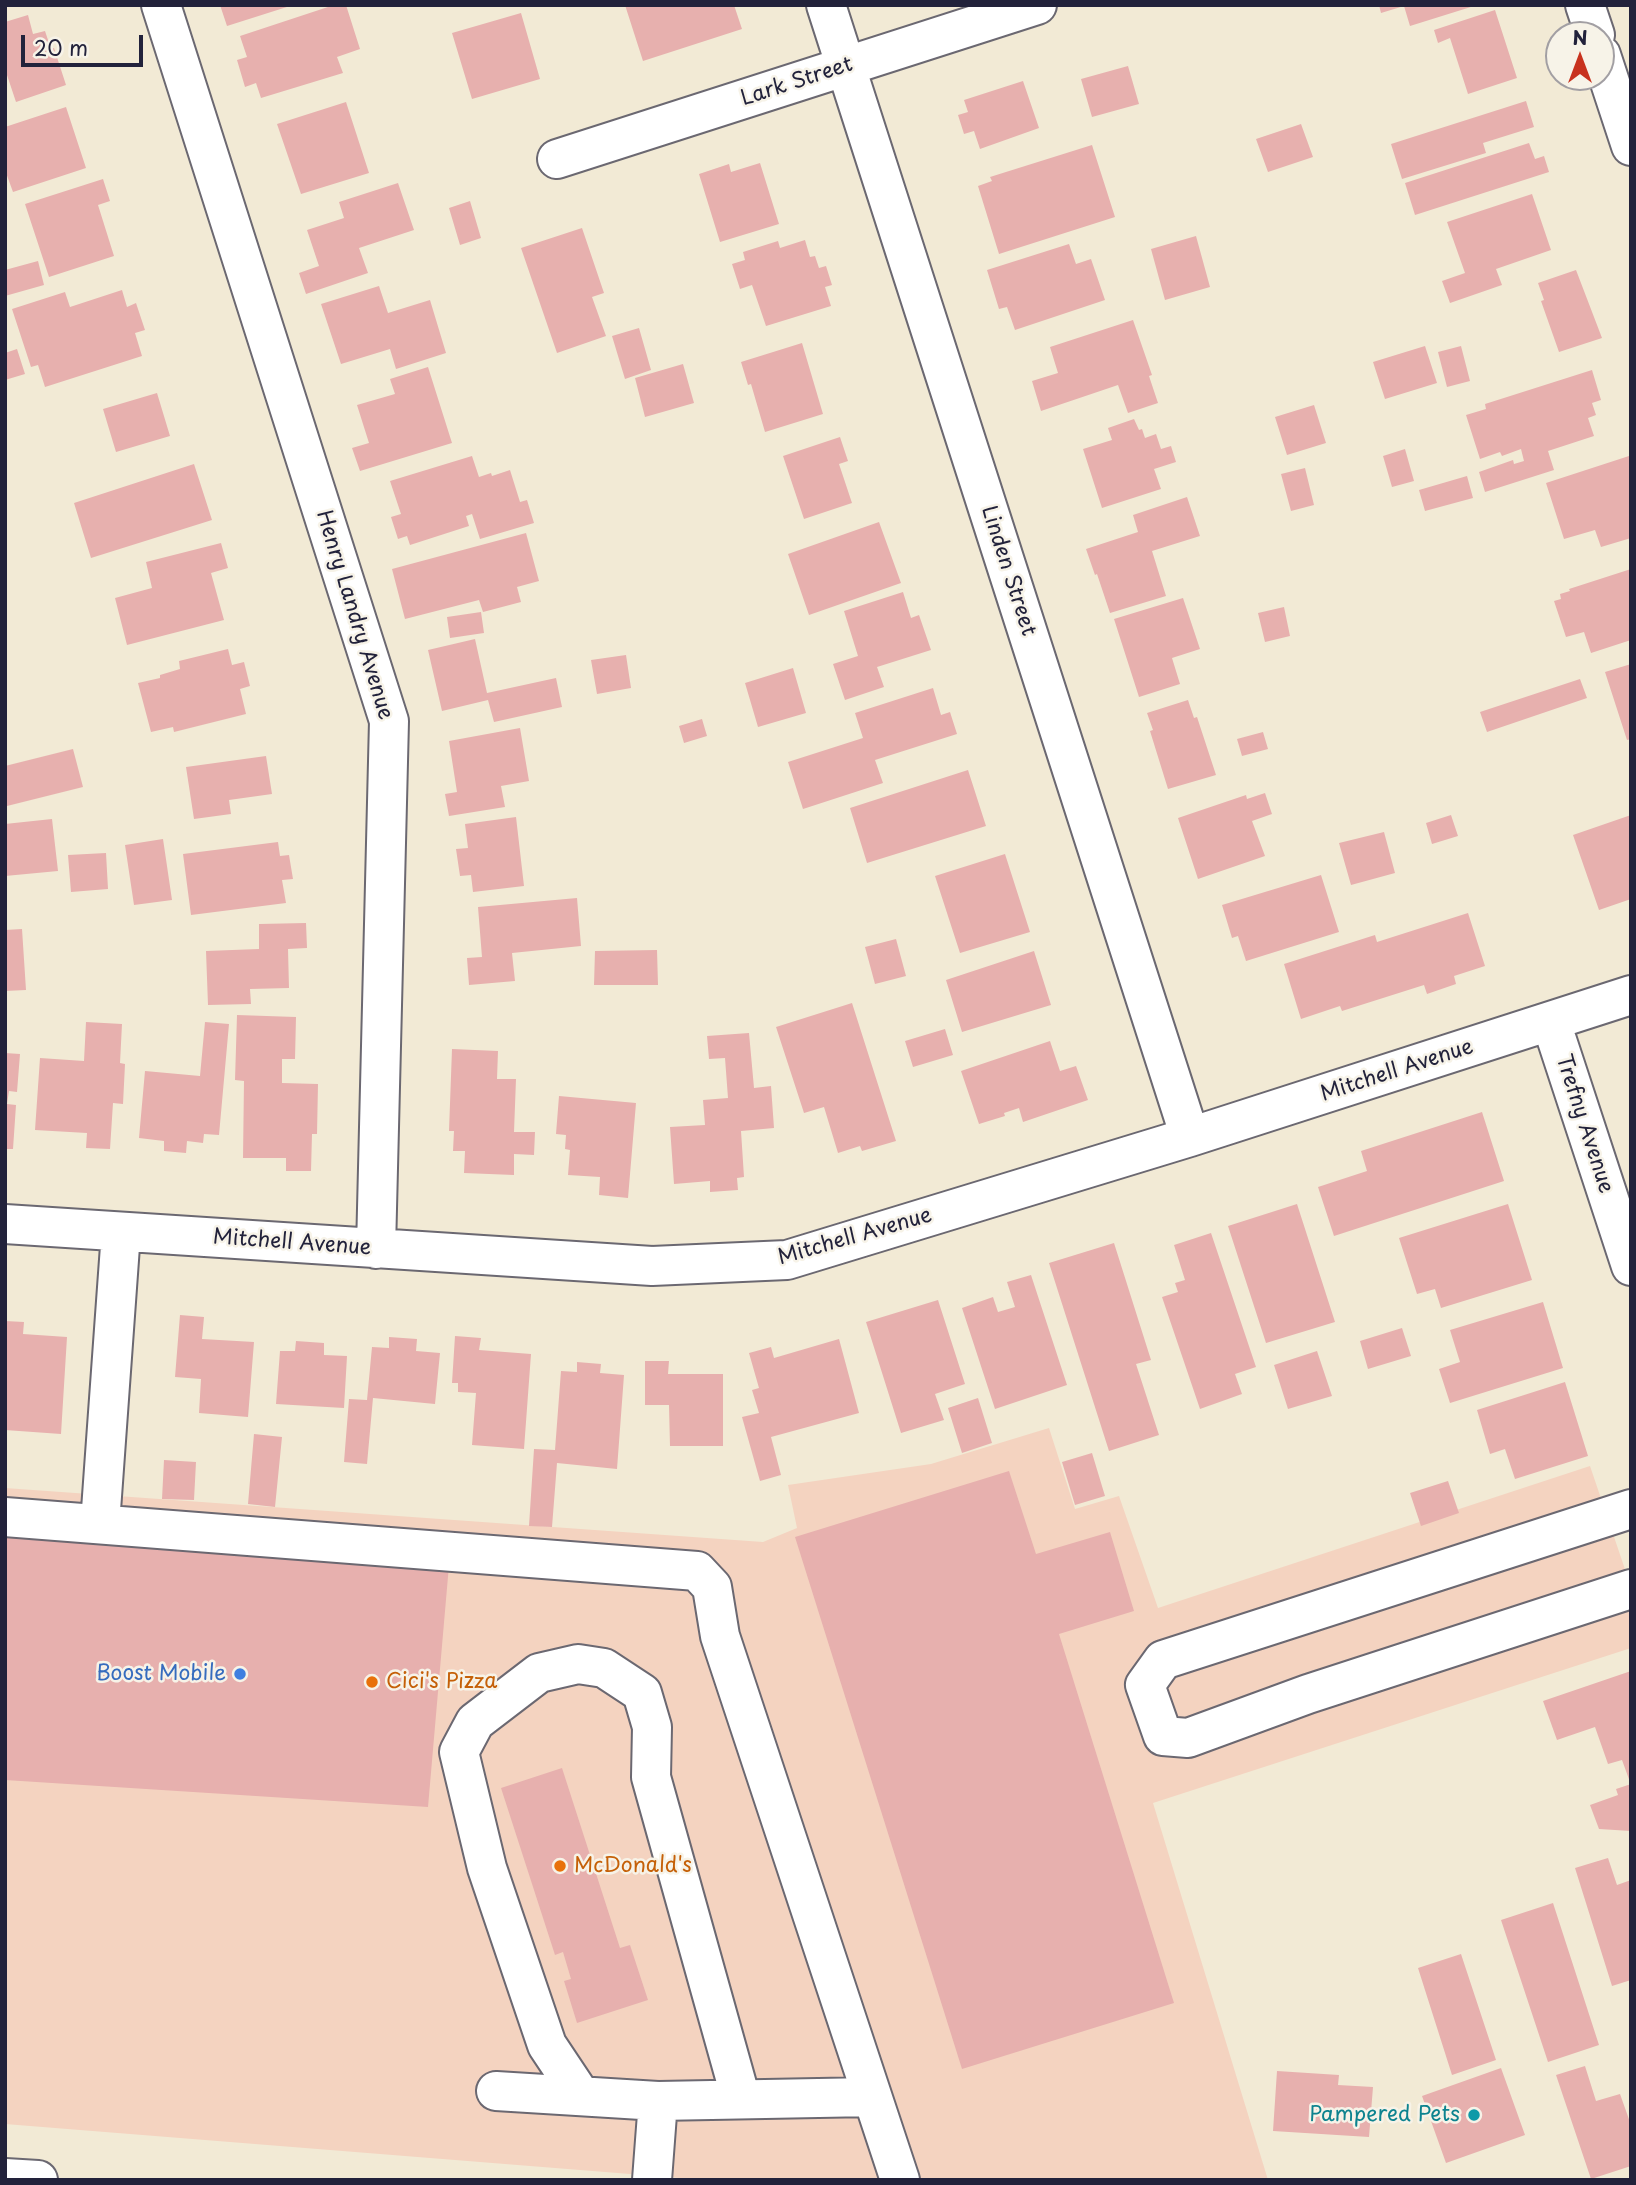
<!DOCTYPE html>
<style>
body{margin:0}
#map{position:relative;width:1636px;height:2185px;overflow:hidden;background:#f2ead5;font-family:"Playpen Sans",sans-serif}
canvas{display:block}
.frame{position:absolute;inset:0;border:7px solid #22223b;pointer-events:none}
.north{position:absolute;left:1545px;top:21px;width:70px;height:70px;box-sizing:border-box;background:#f7f3e8;border:2px solid #a29fa3;border-radius:50%;rotate:0deg;font-size:19px;font-weight:700;line-height:28px;text-align:center;color:#22223b}
.north::after{content:'';display:block;margin:auto;width:24px;height:32px;background:#c8321e;clip-path:polygon(50% 0,100% 100%,50% 72%,0 100%)}
.scale{position:absolute;left:21px;top:35px;width:122px;height:32px;box-sizing:border-box;border:4px solid #22223b;border-top:0;padding-left:9px;font-size:21px;line-height:24px;white-space:nowrap;color:#22223b;-webkit-text-stroke:5px #f7f3e8;paint-order:stroke}
</style>
<div id="map">
<canvas width="1636" height="2185"></canvas>
<div class="frame"></div>
<div class="north">N</div>
<div class="scale">20 m</div>
</div>
<script>
const c = document.querySelector('canvas').getContext('2d');
c.lineJoin = 'round';
function fill(path, color) {
  c.fillStyle = color;
  c.fill(path, 'evenodd');
}
function poly(rows) {
  const path = new Path2D();
  for (const r of rows) {
    path.moveTo(r[0], r[1]);
    for (let i = 2; i < r.length; i += 2) path.lineTo(r[i], r[i + 1]);
  }
  return path;
}
function strokePath(path, color, width, dash) {
  c.strokeStyle = color;
  c.lineWidth = width;
  c.lineCap = dash ? 'butt' : 'round';
  c.setLineDash(dash || []);
  c.stroke(path);
}
function label(font, color, halo, rows, align = 'center') {
  c.font = font + ' "Playpen Sans",sans-serif';
  c.lineWidth = 5;
  c.setLineDash([]);
  c.textBaseline = 'middle';
  c.strokeStyle = halo;
  c.fillStyle = color;
  for (const [text, x, y, turn = 0] of rows) {
    c.save();
    c.translate(x, y);
    c.rotate((+turn || 0) * Math.PI / 180);
    c.textAlign = isNaN(turn) ? turn : align;
    if (halo) c.strokeText(text, 0, 0);
    c.fillText(text, 0, 0);
    c.restore();
  }
}
fill(poly([
 [1049,1428,1075,1509,1119,1496,1158,1608,1590,1466,1631,1587,1631,1648,1153,1803,1268,2180,705,2180,5,2124,5,1488,763,1542,797,1528,788,1485,931,1464]
]), '#f4d3c0');
fill(poly([
 [220,5,290,5,290,6,227,26],
 [334,5,346,5,360,49,337,57,343,73,261,98,256,83,245,87,237,60,247,57,240,36],
 [625,5,734,5,742,29,643,61],
 [1379,5,1474,5,1474,6,1410,26,1404,6,1381,13],
 [1495,10,1517,78,1468,94,1450,38,1438,43,1434,30],
 [521,13,540,79,472,99,452,33],
 [28,15,33,34,45,31,51,49,54,48,66,85,16,102,5,69,5,22],
 [1128,66,1139,104,1092,117,1081,79],
 [1023,81,1039,128,980,149,974,131,964,134,958,115,968,112,964,100],
 [1526,101,1534,127,1483,143,1486,153,1402,179,1391,144],
 [346,102,369,173,301,194,277,124],
 [66,107,86,168,13,192,5,170,5,127],
 [1301,124,1313,157,1268,172,1256,139],
 [1529,143,1535,159,1544,156,1549,172,1415,215,1405,183],
 [1092,145,1115,217,999,254,978,186,992,181,990,177],
 [760,163,779,224,720,242,699,174,729,164,731,172],
 [103,179,110,201,98,205,114,256,49,277,25,204],
 [398,183,414,230,359,248,368,273,306,294,299,273,319,266,307,230,344,218,339,202],
 [1532,194,1551,250,1496,269,1502,285,1450,303,1442,281,1465,273,1447,222],
 [470,201,481,238,460,245,449,208],
 [582,228,604,293,592,297,606,336,557,353,521,248],
 [1196,236,1210,287,1165,300,1151,249],
 [805,240,810,257,815,256,819,268,826,266,832,285,825,287,831,306,766,326,752,285,740,289,732,264,745,260,743,252,778,241,780,248],
 [1069,244,1076,264,1091,259,1105,300,1015,330,1007,307,999,309,987,270],
 [38,261,44,285,5,296,5,270],
 [1576,270,1602,338,1559,352,1541,301,1544,300,1538,283],
 [379,286,388,313,430,300,446,353,396,369,390,349,341,364,321,304],
 [122,290,127,307,136,303,145,330,135,333,142,356,45,387,38,365,31,367,12,309,65,292,70,307],
 [1133,320,1152,375,1149,376,1158,403,1128,413,1118,385,1041,411,1032,381,1058,373,1050,347],
 [639,328,651,370,625,379,612,336],
 [802,343,823,414,765,432,751,384,748,385,741,362],
 [1425,346,1437,383,1385,399,1373,362],
 [1461,346,1470,381,1447,387,1438,352],
 [17,349,25,374,5,380,5,353],
 [683,364,694,403,645,417,635,378],
 [428,367,452,443,360,471,352,448,369,443,357,405,395,394,390,379],
 [1592,370,1601,400,1592,403,1596,415,1588,418,1594,436,1548,451,1554,470,1485,492,1479,472,1513,460,1514,464,1524,461,1521,449,1502,456,1500,452,1480,459,1466,415,1486,409,1485,404],
 [157,393,170,436,116,452,103,409],
 [1314,405,1326,443,1287,455,1275,417],
 [1134,419,1139,430,1142,429,1145,438,1156,434,1161,449,1171,446,1176,462,1154,469,1161,489,1102,508,1083,449,1112,440,1108,428],
 [840,437,848,461,839,464,852,503,804,519,783,456],
 [1405,449,1414,481,1392,487,1383,456],
 [472,456,479,477,491,473,492,476,510,470,520,502,527,500,534,523,480,539,472,514,466,516,469,526,410,545,407,536,398,539,391,517,401,514,390,481],
 [1629,456,1631,462,1631,538,1601,547,1595,530,1564,539,1546,483],
 [194,464,212,520,91,558,74,503],
 [1305,468,1314,505,1291,511,1281,474],
 [1467,476,1473,498,1425,511,1419,490],
 [1187,497,1200,536,1152,551,1166,596,1110,613,1097,574,1095,575,1086,549,1138,532,1133,515],
 [879,522,901,583,809,615,788,554],
 [526,533,539,581,517,587,521,602,483,612,479,600,405,619,392,569],
 [221,543,228,568,211,573,224,620,127,645,115,598,152,588,146,562],
 [1631,569,1631,640,1591,653,1584,632,1566,637,1554,601,1561,599,1560,594,1570,591,1569,589],
 [903,592,911,618,919,615,931,650,877,667,884,687,845,700,833,664,858,656,844,611],
 [1183,598,1200,649,1172,658,1180,684,1139,697,1114,619],
 [1284,607,1290,636,1265,642,1258,613],
 [481,612,484,633,450,638,447,617],
 [475,639,487,693,556,678,562,707,494,722,488,700,442,711,428,650],
 [228,649,232,665,244,662,250,686,240,689,246,714,174,732,173,727,151,732,138,683,160,678,160,675,180,669,179,661],
 [626,655,631,688,597,694,591,660],
 [1631,664,1631,739,1627,740,1605,672],
 [793,668,806,713,758,727,745,683],
 [1580,679,1587,698,1487,732,1480,712],
 [933,688,941,715,950,712,957,734,875,760,883,783,803,809,788,762,863,738,855,713],
 [1188,700,1194,718,1197,717,1216,775,1168,789,1150,731,1153,730,1147,713],
 [702,719,707,736,684,743,679,726],
 [520,728,529,781,501,786,505,807,449,816,445,794,457,792,449,741],
 [1263,732,1268,749,1242,756,1237,739],
 [73,749,83,787,7,806,5,798,5,766],
 [266,756,272,794,229,800,231,814,194,819,186,767],
 [968,770,986,826,867,863,850,808],
 [1265,793,1272,814,1252,821,1265,856,1198,879,1178,818,1246,795,1247,799],
 [1451,815,1458,836,1432,844,1426,823],
 [1631,815,1631,899,1599,910,1573,835],
 [516,817,524,886,473,892,471,875,460,876,456,849,468,848,465,824],
 [52,819,58,871,5,876,5,824],
 [1384,832,1395,873,1351,885,1339,843],
 [163,839,172,900,134,905,125,845],
 [278,842,280,856,289,855,293,879,282,880,286,903,191,915,183,854],
 [106,853,108,889,71,892,68,855],
 [1005,854,1030,932,960,953,935,876],
 [1321,875,1339,932,1246,961,1238,936,1232,938,1222,905],
 [577,898,581,946,512,953,515,981,469,985,467,958,482,957,478,907],
 [1468,913,1485,966,1454,976,1456,984,1427,994,1424,985,1342,1011,1340,1006,1301,1019,1284,964,1375,935,1377,942],
 [306,923,307,948,288,949,289,988,250,989,251,1004,208,1005,206,951,259,949,259,924],
 [22,929,26,990,5,991,5,930],
 [896,939,906,976,875,984,865,947],
 [657,950,658,985,594,985,595,951],
 [1034,951,1051,1005,962,1032,946,980],
 [852,1003,896,1141,862,1151,860,1146,838,1153,824,1107,804,1113,776,1027],
 [237,1015,296,1017,295,1059,282,1059,282,1083,318,1084,317,1134,312,1134,311,1171,286,1171,286,1158,243,1158,244,1081,235,1080],
 [86,1022,122,1024,120,1063,125,1064,123,1104,113,1103,110,1149,86,1148,87,1133,35,1130,40,1058,84,1061],
 [205,1022,229,1024,219,1135,204,1134,203,1143,187,1141,186,1153,164,1151,164,1141,139,1138,145,1071,200,1076],
 [945,1029,953,1055,913,1067,905,1041],
 [749,1033,754,1088,771,1086,774,1128,741,1131,744,1177,737,1178,738,1190,710,1192,710,1181,674,1184,670,1127,705,1125,703,1100,728,1098,725,1058,709,1059,707,1036],
 [1050,1041,1060,1071,1076,1066,1088,1100,1023,1122,1019,1108,1004,1113,1005,1116,979,1124,961,1071],
 [452,1049,498,1051,497,1079,516,1079,514,1132,535,1132,534,1155,514,1154,514,1175,464,1173,465,1151,453,1151,454,1131,449,1131],
 [5,1053,20,1054,17,1092,9,1091,7,1104,16,1105,13,1149,5,1149],
 [559,1096,636,1103,628,1198,599,1195,600,1177,568,1175,570,1150,565,1149,566,1135,556,1134],
 [1482,1112,1504,1181,1334,1236,1318,1187,1367,1171,1361,1151],
 [1297,1204,1335,1322,1266,1343,1228,1226],
 [1508,1204,1532,1280,1441,1308,1435,1289,1417,1294,1399,1238],
 [1211,1233,1256,1367,1235,1374,1242,1394,1200,1409,1162,1297,1178,1292,1175,1283,1185,1280,1174,1245],
 [1114,1243,1151,1360,1136,1364,1159,1435,1109,1451,1049,1263],
 [1031,1275,1067,1385,995,1409,962,1308,993,1297,998,1312,1015,1307,1007,1282],
 [938,1300,965,1384,935,1394,944,1420,901,1433,866,1322],
 [1543,1302,1563,1368,1450,1403,1439,1369,1460,1362,1450,1330],
 [180,1315,204,1317,202,1339,254,1342,248,1417,199,1413,201,1379,175,1377],
 [5,1321,24,1322,23,1334,67,1337,61,1434,5,1430],
 [1402,1328,1411,1356,1368,1369,1360,1341],
 [455,1336,481,1338,479,1350,531,1354,524,1449,472,1445,476,1393,458,1392,458,1383,452,1383],
 [389,1337,417,1339,416,1351,440,1353,435,1404,373,1398,367,1464,344,1462,349,1399,367,1400,372,1347,389,1348],
 [839,1339,859,1413,771,1437,781,1475,760,1481,742,1417,759,1413,752,1390,759,1388,749,1353,771,1347,774,1358],
 [296,1341,324,1343,324,1355,347,1356,344,1408,276,1404,280,1351,295,1351],
 [1317,1351,1332,1396,1288,1409,1274,1365],
 [645,1361,669,1361,668,1374,723,1374,723,1446,670,1446,669,1405,645,1405],
 [577,1362,601,1364,600,1373,624,1375,617,1469,557,1463,552,1527,529,1526,534,1449,555,1450,561,1371,577,1372],
 [1565,1382,1588,1456,1515,1479,1505,1449,1490,1454,1477,1410],
 [978,1398,992,1443,962,1453,948,1408],
 [254,1434,282,1437,275,1507,248,1504],
 [1092,1453,1105,1496,1075,1505,1062,1462],
 [164,1460,196,1462,194,1500,162,1499],
 [1009,1471,1036,1554,1110,1532,1134,1611,1059,1634,1174,2003,962,2069,795,1537],
 [1448,1481,1459,1513,1421,1526,1410,1493],
 [5,1534,449,1565,428,1807,5,1780],
 [1631,1671,1631,1781,1630,1782,1622,1760,1608,1764,1595,1727,1557,1740,1543,1701],
 [562,1768,620,1948,630,1945,648,2000,577,2023,564,1981,571,1979,563,1952,555,1955,501,1788],
 [1631,1784,1631,1831,1599,1829,1590,1805,1618,1795,1616,1789],
 [1608,1858,1617,1885,1631,1880,1631,1980,1612,1986,1575,1868],
 [1553,1903,1599,2045,1548,2062,1501,1920],
 [1461,1954,1496,2060,1452,2075,1418,1968],
 [1585,2066,1596,2101,1620,2094,1631,2125,1631,2166,1591,2179,1556,2075],
 [1501,2068,1525,2135,1446,2163,1422,2096],
 [1277,2071,1339,2075,1338,2085,1373,2087,1369,2137,1273,2131]
]), '#e7b0ae');
const minor = poly([
 [161,5,389,721,376,1249],
 [826,5,1190,1137],
 [1585,5,1595,35],
 [1601,55,1631,146],
 [557,159,1037,5],
 [1551,1022,1631,1266],
 [5,1224,652,1266,787,1260,1190,1137,1631,995],
 [1631,1509,1163,1660,1145,1685,1163,1736,1188,1738,1308,1694,1631,1589],
 [5,1517,697,1571,712,1587,720,1636,900,2180],
 [100,1524,121,1232],
 [496,2091,658,2101,652,2180],
 [581,2096,547,2045,487,1868,459,1752,475,1722,539,1673,578,1664,604,1668,642,1693,652,1727,651,1777,741,2099],
 [658,2101,872,2097]
]);
const highway = poly([
 [5,2178,38,2180]
]);
strokePath(minor, '#6b6871', 42);
strokePath(highway, '#6b6871', 42);
strokePath(minor, '#fff', 38);
strokePath(highway, '#fff', 38);
for (const [x, y, r, color] of [
 [240,1674,7,"#3f7fe0"],
 [372,1682,7,"#e8710a"],
 [560,1866,7,"#e8710a"],
 [1474,2115,7,"#0f9aa8"]
]) {
  const dot = new Path2D();
  dot.arc(x, y, r, 0, 2 * Math.PI);
  c.fillStyle = color;
  c.fill(dot);
  strokePath(dot, '#f7f3e8', 2.5);
}
label('21px', '#22223b', '#f7f3e8', [
 ["Lark Street",797,82,-18],
 ["Linden Street",1008,571,72],
 ["Henry Landry Avenue",354,615,73],
 ["Mitchell Avenue",1397,1071,-18],
 ["Trefny Avenue",1584,1124,72],
 ["Mitchell Avenue",855,1237,-16],
 ["Mitchell Avenue",292,1243,4]
]);
label('21px', '#366cbe', '#f7f3e8', [
 ["Boost Mobile",226,1674]
], 'right');
label('21px', '#c56008', '#f7f3e8', [
 ["Cici's Pizza",386,1682],
 ["McDonald's",574,1866]
], 'left');
label('21px', '#0d838f', '#f7f3e8', [
 ["Pampered Pets",1460,2115]
], 'right');
</script>
